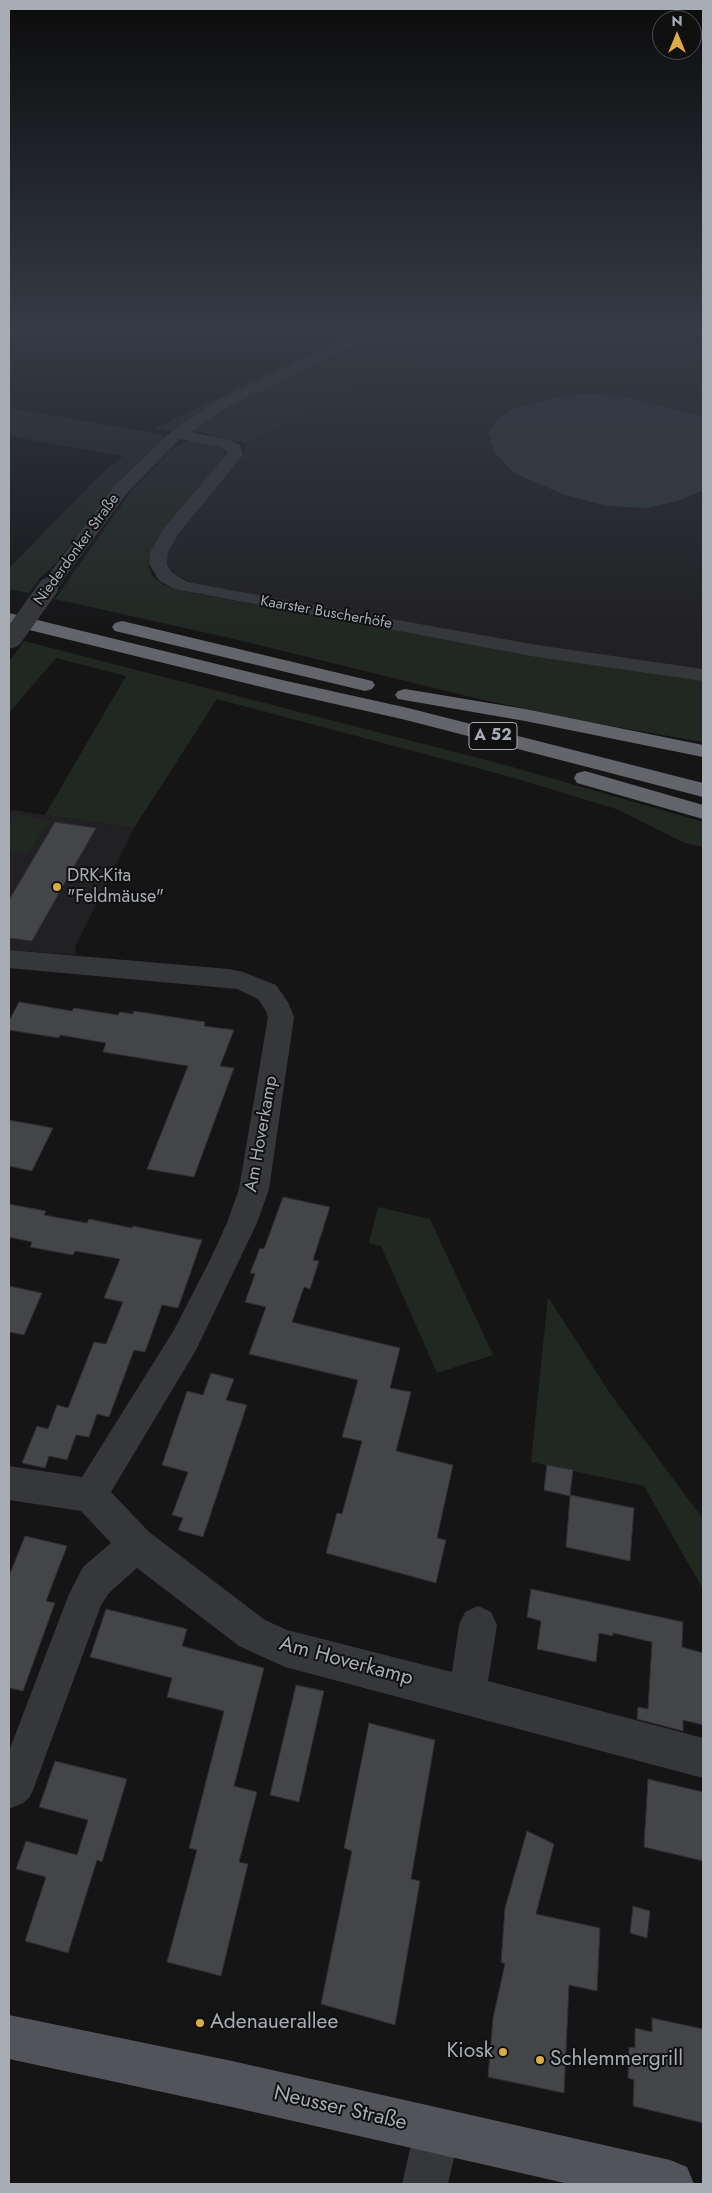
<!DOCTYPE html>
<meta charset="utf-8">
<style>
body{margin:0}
#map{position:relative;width:712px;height:2193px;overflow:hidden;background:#151516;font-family:Jost,sans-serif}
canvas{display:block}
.frame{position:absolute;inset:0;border:10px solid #a8acb5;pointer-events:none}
.north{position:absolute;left:652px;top:10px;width:50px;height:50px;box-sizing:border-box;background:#101011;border:1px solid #4d4e53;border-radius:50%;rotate:0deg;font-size:14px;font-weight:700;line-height:20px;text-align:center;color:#a8acb5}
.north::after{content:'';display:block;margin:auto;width:18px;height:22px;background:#dcad47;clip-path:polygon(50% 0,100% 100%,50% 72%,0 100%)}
</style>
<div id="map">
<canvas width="712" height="2193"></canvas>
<div class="frame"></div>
<div class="north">N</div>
</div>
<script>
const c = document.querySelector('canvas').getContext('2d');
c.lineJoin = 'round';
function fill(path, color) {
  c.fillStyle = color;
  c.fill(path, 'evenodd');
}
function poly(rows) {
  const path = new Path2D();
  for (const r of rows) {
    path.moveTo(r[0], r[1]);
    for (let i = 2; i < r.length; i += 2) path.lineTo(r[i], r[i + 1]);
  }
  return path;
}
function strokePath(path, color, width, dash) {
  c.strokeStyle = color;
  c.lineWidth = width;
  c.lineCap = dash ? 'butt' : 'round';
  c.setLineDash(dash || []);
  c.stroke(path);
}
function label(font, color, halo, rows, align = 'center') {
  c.font = font + ' Jost,sans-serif';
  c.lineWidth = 4;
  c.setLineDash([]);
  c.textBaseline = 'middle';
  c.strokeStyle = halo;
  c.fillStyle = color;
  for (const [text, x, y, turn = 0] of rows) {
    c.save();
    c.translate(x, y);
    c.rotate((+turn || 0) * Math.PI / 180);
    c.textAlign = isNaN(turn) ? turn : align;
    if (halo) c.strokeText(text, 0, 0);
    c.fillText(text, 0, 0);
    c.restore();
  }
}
fill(poly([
 [472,327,703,327,703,670,540,647,217,589,193,583,175,574,167,563,168,551,178,531,240,459,245,452,244,444,474,328],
 [12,810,134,828,75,947,76,955,9,950,9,816]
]), '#212123');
fill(poly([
 [365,327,375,327,218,403,192,417,178,428,169,430,154,429],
 [389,327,475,328,244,444,195,431,194,427,225,407],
 [9,408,162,434,165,439,125,475,56,563,40,578,29,593,9,589,9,568,99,476,123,456,9,436],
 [188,441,196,441,221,447,225,452,224,458,222,464,158,538,150,552,148,565,152,576,164,585,177,590,452,641,703,679,703,742,577,720,475,698,234,639,55,599,132,490,171,449],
 [24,641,509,766,703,822,703,847,685,843,619,810,511,777,217,699,134,828,45,815,126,676,56,658,9,713,9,662],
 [15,814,50,820,28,854,9,850,9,823],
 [378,1207,430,1219,493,1355,437,1373,381,1246,369,1243],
 [548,1297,611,1395,703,1519,703,1589,644,1486,531,1462]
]), '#212822');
fill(poly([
 [585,393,633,398,703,417,703,490,678,501,647,508,607,506,565,495,514,473,496,454,488,433,498,418,515,408,537,402]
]), '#2f373d');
const building = poly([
 [55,822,96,828,32,941,9,938,9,900,55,822],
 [19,1002,72,1011,74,1008,118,1015,120,1012,133,1014,134,1011,205,1022,204,1026,234,1030,220,1066,234,1068,194,1177,147,1169,188,1066,103,1052,106,1043,60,1035,59,1038,9,1030,9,1021,19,1002],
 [9,1120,53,1128,32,1171,9,1166,9,1120],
 [283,1197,330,1207,313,1260,319,1261,310,1289,304,1287,292,1322,400,1348,390,1388,411,1392,396,1451,453,1465,437,1538,446,1540,436,1583,326,1553,337,1513,342,1514,362,1441,342,1437,358,1380,249,1354,266,1307,245,1302,255,1274,250,1273,260,1248,264,1249,283,1197],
 [9,1204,46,1211,44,1215,87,1223,89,1219,132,1228,133,1226,202,1240,178,1308,162,1305,145,1352,134,1350,109,1417,97,1414,89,1437,76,1435,67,1460,49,1456,45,1468,22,1463,37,1426,48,1429,57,1405,68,1408,94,1342,106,1344,123,1302,104,1298,120,1259,75,1251,73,1255,30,1247,32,1242,9,1237,9,1204],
 [9,1286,42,1293,24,1335,9,1332,9,1286],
 [211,1373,234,1379,226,1400,247,1405,203,1537,178,1530,183,1518,172,1515,188,1472,162,1465,187,1391,203,1395,211,1373],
 [547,1465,573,1470,570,1495,634,1508,630,1561,566,1547,570,1496,544,1490,547,1465],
 [25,1536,67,1546,46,1601,55,1603,23,1691,9,1688,9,1576,25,1536],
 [531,1589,683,1622,682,1647,703,1653,703,1725,683,1720,683,1731,637,1719,638,1707,648,1709,652,1642,613,1633,613,1636,599,1633,596,1662,537,1649,541,1621,527,1617,531,1589],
 [106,1609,187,1629,182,1646,264,1668,234,1786,257,1792,239,1862,248,1864,221,1976,167,1962,197,1850,189,1848,224,1711,167,1697,172,1678,90,1657,106,1609],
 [296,1685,324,1691,299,1802,270,1795,296,1685],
 [369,1723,435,1740,411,1879,420,1881,395,2025,321,2004,352,1851,344,1848,369,1723],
 [55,1761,127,1779,102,1862,97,1860,68,1953,25,1941,46,1877,16,1869,26,1841,77,1855,88,1820,39,1807,55,1761],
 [648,1779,703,1792,703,1861,644,1847,648,1779],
 [527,1831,554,1844,536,1914,600,1928,597,1991,569,1985,564,2093,488,2077,493,2018,505,1964,501,1962,505,1908,527,1831],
 [633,1906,650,1911,647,1938,630,1933,633,1906],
 [652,2018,703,2029,703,2123,633,2106,634,2080,628,2078,629,2047,635,2048,635,2028,652,2032,652,2018]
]);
fill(building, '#444549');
strokePath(building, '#2f2f32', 1);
fill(poly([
 [372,327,389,327,387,330,226,408,191,432,230,440,240,445,243,455,178,534,168,552,167,564,173,573,186,581,197,584,537,645,703,669,703,681,537,657,174,589,160,581,157,577,149,564,150,552,164,528,227,454,226,450,219,447,180,439,127,493,54,592,48,593,42,592,39,588,42,584,115,485,172,431,216,402,372,327],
 [9,950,229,969,243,972,276,985,288,1002,294,1017,269,1189,257,1223,196,1350,111,1492,149,1532,265,1620,287,1630,452,1672,459,1625,465,1612,478,1606,491,1612,497,1625,488,1681,703,1738,703,1778,285,1667,239,1646,137,1568,109,1593,101,1605,33,1790,29,1798,23,1803,9,1809,9,1751,69,1594,83,1567,111,1543,81,1511,9,1500,9,1466,82,1477,174,1330,210,1260,227,1223,239,1189,268,1017,266,1011,258,999,237,989,9,968,9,950],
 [437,2109,453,2116,460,2132,448,2184,402,2184,414,2132,421,2116,437,2109]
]), '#36373b');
fill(poly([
 [9,2015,232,2061,670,2160,687,2167,694,2184,569,2184,232,2107,9,2059,9,2015]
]), '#535459');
fill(poly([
 [9,613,282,680,408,708,703,783,703,797,406,720,282,692,9,625,9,613],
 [122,621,372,681,375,685,372,689,365,691,115,631,112,627,115,623,122,621],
 [405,689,525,709,703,745,703,757,525,721,398,699,395,695,398,691,405,689],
 [585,771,703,805,703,819,577,783,574,778,577,773,585,771]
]), '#63656b');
strokePath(poly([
 [12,638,48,588]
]), '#36373b', 20);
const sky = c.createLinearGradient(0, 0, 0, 634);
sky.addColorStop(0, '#0c0c0c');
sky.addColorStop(0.52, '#353b47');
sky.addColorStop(1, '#353b4700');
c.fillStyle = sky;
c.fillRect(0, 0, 712, 634);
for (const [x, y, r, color] of [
 [57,887,5,"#dcad47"],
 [200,2023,5,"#dcad47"],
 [503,2052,5,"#dcad47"],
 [540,2060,5,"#dcad47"]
]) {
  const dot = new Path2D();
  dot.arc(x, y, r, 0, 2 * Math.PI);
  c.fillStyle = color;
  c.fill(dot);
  strokePath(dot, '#101011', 2);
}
label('15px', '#a8acb5', '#101011', [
 ["Niederdonker Straße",77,550,-54],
 ["Kaarster Buscherhöfe",326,613,10]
]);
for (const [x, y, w] of [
 [493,736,48]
]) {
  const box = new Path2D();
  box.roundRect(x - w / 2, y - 13.5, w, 27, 4);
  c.fillStyle = '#101011';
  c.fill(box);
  strokePath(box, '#a8acb5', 1);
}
label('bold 16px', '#a8acb5', null, [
 ["A 52",493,736]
]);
label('18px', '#a8acb5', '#101011', [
 ["DRK-Kita",67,877],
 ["\"Feldmäuse\"",67,898]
], 'left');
label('18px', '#a8acb5', '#101011', [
 ["Am Hoverkamp",262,1134,-80]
]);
label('21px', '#a8acb5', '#101011', [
 ["Am Hoverkamp",346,1662,15],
 ["Neusser Straße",340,2109,13]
]);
label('21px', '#a8acb5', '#101011', [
 ["Adenauerallee",210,2023],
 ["Kiosk",493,2052,"right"],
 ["Schlemmergrill",550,2060]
], 'left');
</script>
